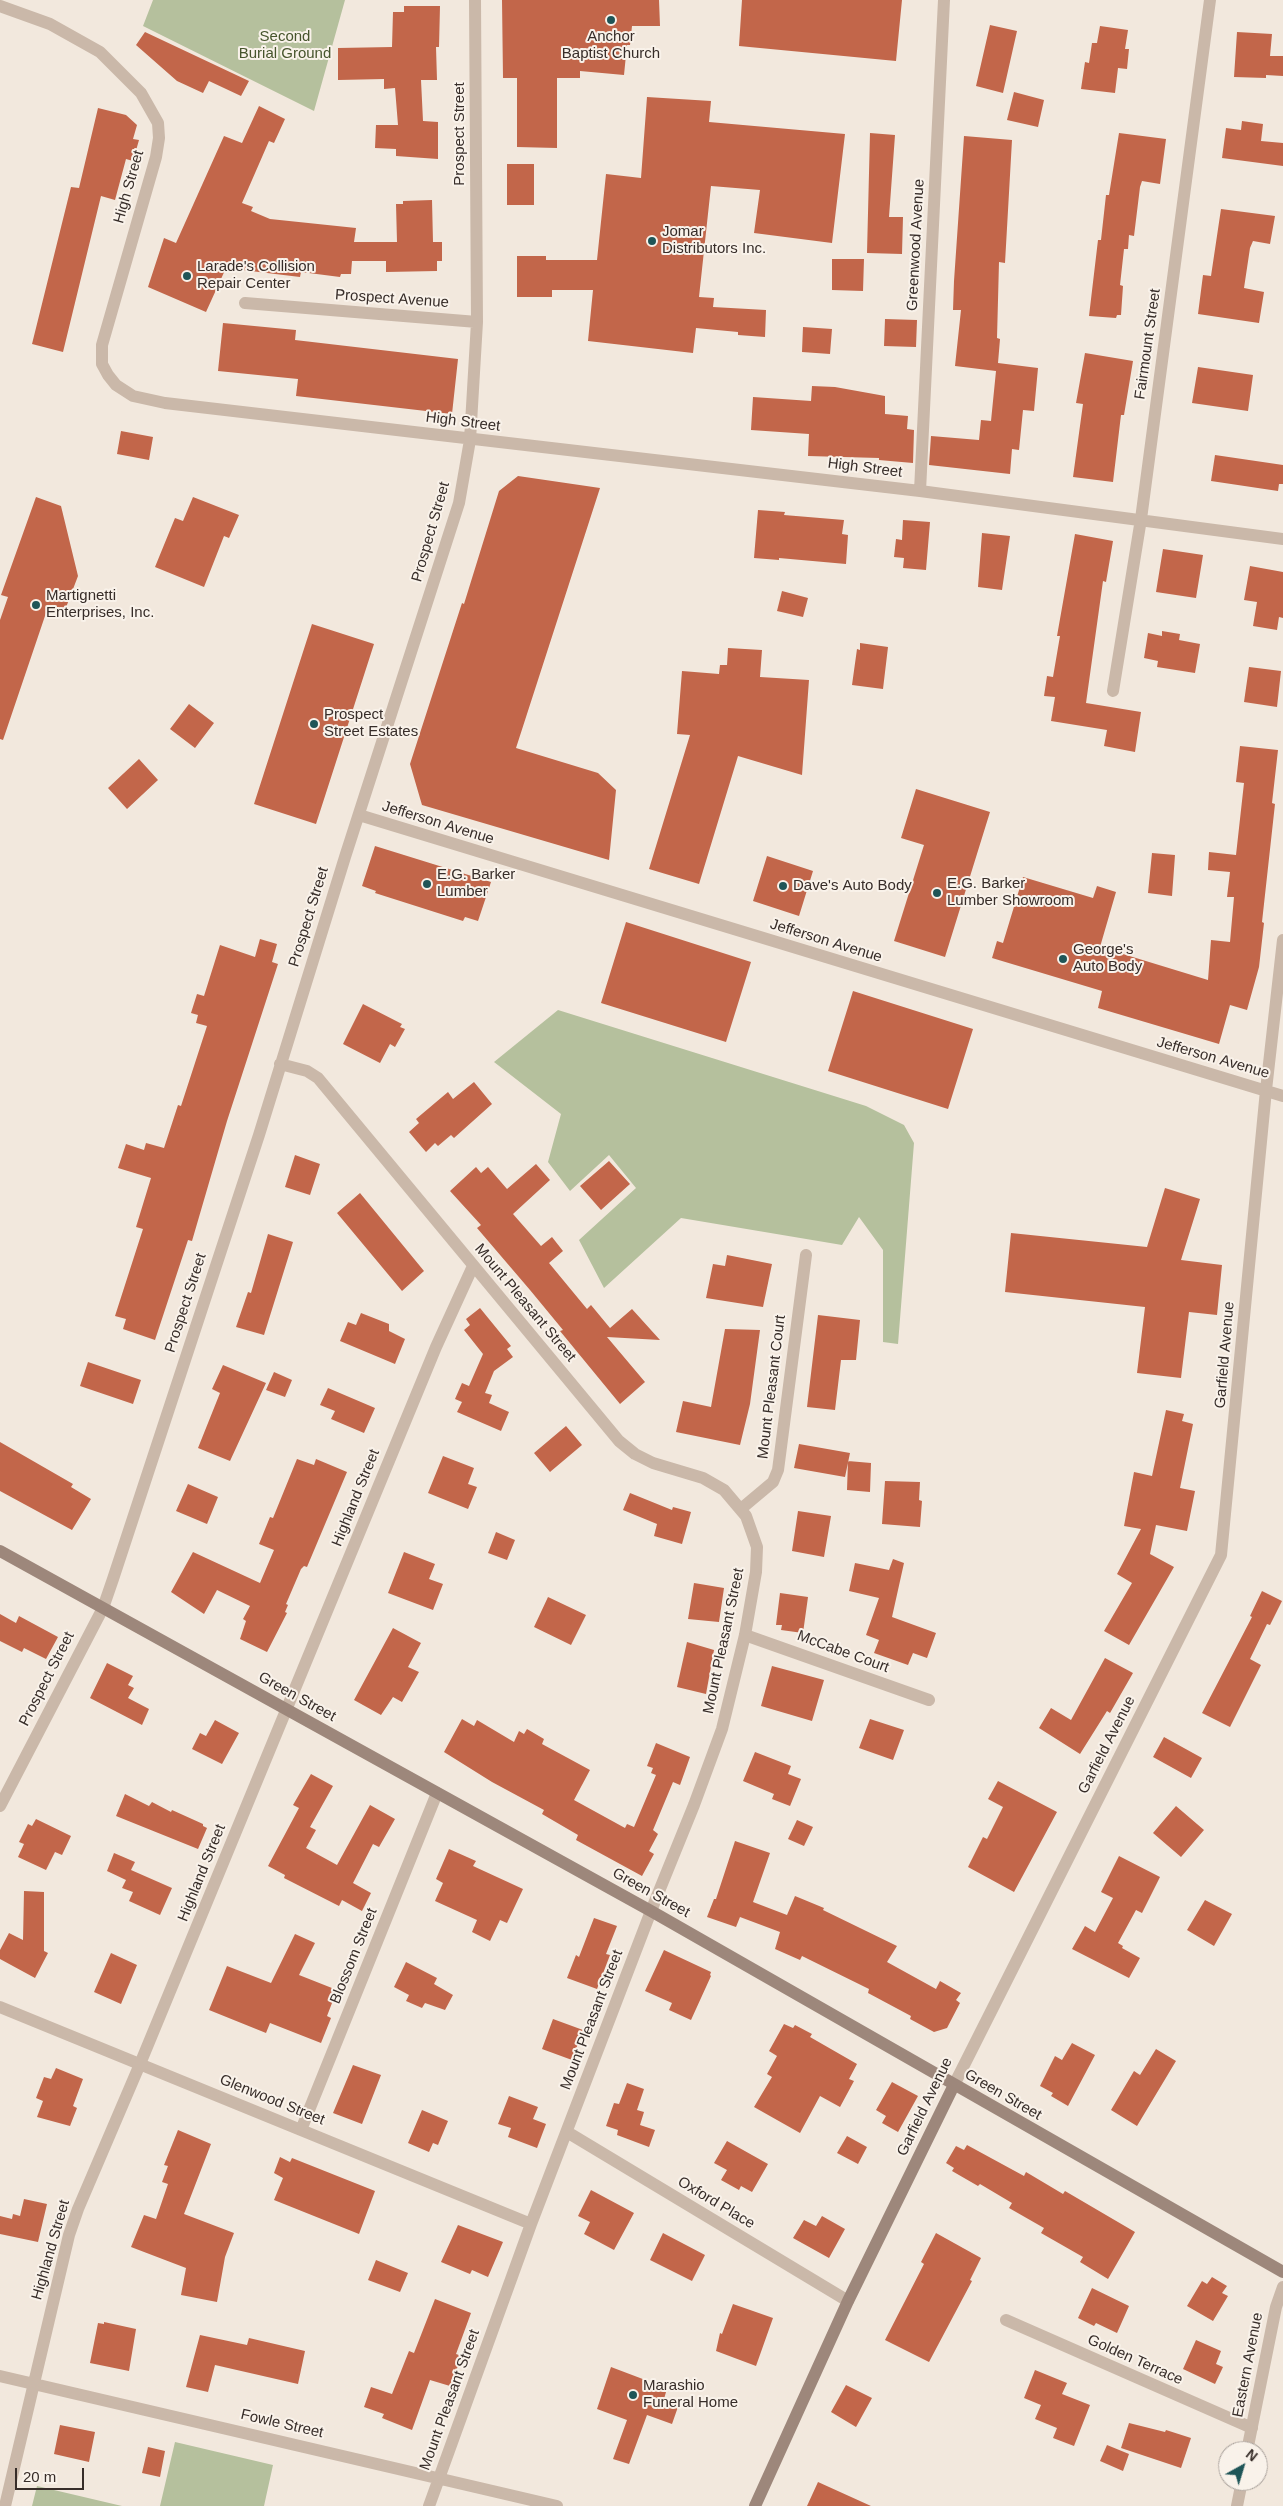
<!DOCTYPE html>
<style>
body{margin:0}
#map{position:relative;width:1283px;height:2506px;overflow:hidden;background:#f2e8dd;font-family:Helvetica,sans-serif}
canvas{display:block}
.north{position:absolute;left:1218px;top:2441px;width:50px;height:50px;box-sizing:border-box;background:#f9f2ea;border:1px solid #aba39d;border-radius:50%;rotate:39deg;font-size:14px;font-weight:700;line-height:20px;text-align:center;color:#372d29}
.north::after{content:'';display:block;margin:auto;width:18px;height:22px;background:#1f5557;clip-path:polygon(50% 0,100% 100%,50% 72%,0 100%)}
.scale{position:absolute;left:15px;top:2468px;width:69px;height:22px;box-sizing:border-box;border:2px solid #372d29;border-top:0;padding-left:6px;font-size:15px;line-height:18px;white-space:nowrap;color:#372d29;-webkit-text-stroke:4px #f9f2ea;paint-order:stroke}
</style>
<div id="map">
<canvas width="1283" height="2506"></canvas>
<div class="north">N</div>
<div class="scale">20 m</div>
</div>
<script>
const c = document.querySelector('canvas').getContext('2d');
c.lineJoin = 'round';
function fill(path, color) {
  c.fillStyle = color;
  c.fill(path, 'evenodd');
}
function poly(rows) {
  const path = new Path2D();
  for (const r of rows) {
    path.moveTo(r[0], r[1]);
    for (let i = 2; i < r.length; i += 2) path.lineTo(r[i], r[i + 1]);
  }
  return path;
}
function strokePath(path, color, width, dash) {
  c.strokeStyle = color;
  c.lineWidth = width;
  c.lineCap = dash ? 'butt' : 'round';
  c.setLineDash(dash || []);
  c.stroke(path);
}
function label(font, color, halo, rows, align = 'center') {
  c.font = font + ' Helvetica,sans-serif';
  c.lineWidth = 4;
  c.setLineDash([]);
  c.textBaseline = 'middle';
  c.strokeStyle = halo;
  c.fillStyle = color;
  for (const [text, x, y, turn = 0] of rows) {
    c.save();
    c.translate(x, y);
    c.rotate((+turn || 0) * Math.PI / 180);
    c.textAlign = isNaN(turn) ? turn : align;
    if (halo) c.strokeText(text, 0, 0);
    c.fillText(text, 0, 0);
    c.restore();
  }
}
fill(poly([
 [153,0,345,0,314,111,143,26],
 [558,1010,866,1106,904,1125,914,1143,898,1344,883,1342,883,1250,859,1217,842,1245,681,1218,604,1288,579,1240,636,1188,609,1155,570,1191,548,1162,561,1114,494,1062],
 [175,2442,273,2465,264,2506,160,2506],
 [37,2486,122,2506,32,2506]
]), '#b5c09d');
fill(poly([
 [502,0,659,0,660,26,632,26,630,45,627,45,624,75,580,71,580,78,557,78,557,148,517,147,517,78,503,78],
 [742,0,902,0,896,61,739,46],
 [404,6,440,6,439,47,436,47,437,80,421,80,423,121,438,122,438,159,396,156,396,149,375,148,376,125,398,125,395,88,384,89,384,79,338,80,338,48,392,47,393,12,404,12],
 [990,25,1017,31,1003,93,976,86],
 [1100,26,1128,30,1125,49,1129,49,1127,69,1118,68,1115,93,1081,89,1085,62,1089,63,1092,43,1097,43],
 [145,32,249,81,241,96,209,81,203,93,177,81,136,45],
 [1237,32,1272,34,1270,56,1283,56,1283,76,1266,75,1266,78,1234,77],
 [1014,92,1044,100,1038,127,1007,120],
 [647,97,711,101,709,122,845,134,832,243,754,233,760,190,711,186,699,297,714,298,713,307,766,310,765,337,738,335,738,332,696,328,693,353,588,341,593,290,552,290,552,297,517,297,517,256,546,256,546,260,597,260,606,174,641,178],
 [259,106,285,119,274,143,269,141,242,203,253,207,251,211,270,219,356,228,354,242,397,242,396,204,403,204,403,201,432,200,433,242,442,242,442,261,437,261,437,271,386,272,386,261,352,261,351,274,341,274,340,277,301,272,300,277,226,268,206,312,148,287,164,238,176,243,224,136,242,143],
 [98,108,126,115,137,125,133,139,139,140,133,161,126,159,115,200,101,196,63,352,32,344,71,187,79,188],
 [1242,121,1263,124,1261,141,1283,143,1283,166,1222,158,1226,128,1241,130],
 [870,133,895,135,889,217,903,217,902,254,867,253],
 [1119,133,1166,139,1160,184,1142,181,1140,187,1134,236,1129,235,1128,249,1124,249,1120,285,1123,286,1121,315,1117,315,1116,318,1089,316,1098,240,1101,240,1106,195,1109,195],
 [964,136,1012,140,1005,263,999,262,997,338,1000,339,998,363,1038,368,1034,411,1023,410,1019,450,1012,449,1010,474,929,465,931,436,979,440,981,420,991,421,996,371,955,366,961,310,953,310,954,281],
 [507,164,534,164,534,205,507,205],
 [1221,209,1275,216,1270,244,1253,241,1250,248,1244,288,1264,292,1259,323,1198,314,1203,275,1211,276],
 [832,259,864,259,863,291,832,290],
 [885,319,917,320,916,347,884,346],
 [223,323,296,330,295,340,458,359,452,414,296,396,298,379,218,371],
 [803,327,832,329,830,354,802,352],
 [1085,353,1133,361,1124,415,1121,415,1113,482,1073,477,1083,404,1076,403],
 [1198,367,1253,375,1248,411,1192,403],
 [812,386,835,387,885,396,885,414,908,416,907,429,914,430,913,463,879,460,879,458,808,456,809,434,751,430,753,397,811,401],
 [121,431,153,437,149,460,117,454],
 [1215,455,1283,465,1283,484,1279,484,1278,491,1211,481],
 [518,476,600,488,516,748,598,773,616,790,609,860,422,805,410,764,462,603,464,604,499,491],
 [36,497,61,506,78,576,62,618,46,613,3,740,0,739,0,620,8,597,1,595],
 [193,497,239,515,229,538,224,536,204,587,155,567,175,518,183,521],
 [758,510,785,512,784,515,844,520,842,534,848,535,846,564,779,558,779,560,754,558],
 [903,520,930,522,926,570,903,568,904,558,894,557,896,539,902,540],
 [982,533,1010,536,1002,590,978,587],
 [1075,534,1113,541,1106,582,1103,581,1086,703,1141,712,1135,752,1104,746,1107,730,1051,721,1055,697,1044,696,1047,676,1053,677,1060,636,1057,636],
 [1163,549,1203,555,1196,598,1156,592],
 [1250,566,1283,572,1283,618,1279,617,1277,630,1253,626,1257,602,1244,600],
 [782,591,808,598,803,617,777,611],
 [312,624,374,644,316,824,254,804],
 [1162,631,1180,634,1179,640,1200,644,1195,673,1157,667,1158,661,1144,658,1148,633,1162,636],
 [860,643,888,647,883,689,852,685,857,649,860,650],
 [728,648,762,650,760,677,809,680,802,775,738,756,699,884,649,869,690,735,677,734,682,671,719,674,720,665,727,665],
 [1249,667,1281,671,1277,707,1244,702],
 [189,704,214,723,195,748,170,729],
 [1240,746,1278,750,1272,803,1275,804,1262,922,1264,923,1259,967,1247,1010,1230,1005,1219,1044,1098,1008,1102,991,992,958,997,941,1003,943,1023,877,1093,898,1097,886,1116,892,1100,947,1208,980,1211,940,1230,942,1234,897,1227,897,1230,872,1208,870,1209,852,1236,855,1244,783,1236,782],
 [139,759,158,780,127,809,108,788],
 [916,789,990,812,945,957,894,941,924,845,901,838],
 [375,846,491,882,478,921,465,917,463,921,375,893,376,891,362,886],
 [1152,853,1175,855,1172,896,1148,893],
 [767,856,813,871,799,916,753,901],
 [626,922,751,962,726,1042,601,1003],
 [260,939,277,944,272,962,278,964,227,1121,192,1241,188,1240,155,1340,123,1329,126,1319,115,1316,143,1229,136,1227,151,1178,118,1168,126,1144,144,1150,146,1143,164,1148,178,1105,181,1106,207,1026,196,1023,198,1015,191,1013,197,994,204,996,220,945,255,957],
 [853,991,973,1029,948,1109,828,1071],
 [363,1004,402,1024,400,1027,405,1029,395,1047,390,1044,380,1063,343,1044],
 [474,1082,492,1104,454,1138,451,1135,438,1146,435,1143,426,1152,409,1132,419,1123,416,1119,448,1092,453,1099],
 [295,1155,320,1164,310,1195,285,1187],
 [609,1161,630,1184,601,1210,580,1186],
 [536,1164,550,1180,513,1214,541,1246,552,1237,563,1251,549,1263,587,1309,591,1305,610,1328,632,1309,660,1340,607,1337,645,1382,620,1404,560,1331,563,1330,530,1290,477,1228,481,1225,450,1191,476,1167,481,1173,488,1167,507,1189],
 [1165,1188,1200,1199,1181,1260,1222,1265,1217,1315,1189,1312,1181,1378,1137,1373,1145,1307,1005,1292,1011,1233,1147,1247],
 [360,1193,424,1271,402,1291,337,1213],
 [268,1234,293,1242,264,1335,236,1327,248,1292,251,1293],
 [727,1255,772,1264,763,1307,706,1298,713,1264,725,1266],
 [480,1308,511,1346,507,1349,513,1357,494,1371,485,1393,492,1395,489,1403,509,1412,501,1431,457,1412,462,1402,455,1399,462,1383,469,1386,483,1354,464,1330,470,1325,466,1319],
 [361,1313,389,1324,389,1331,405,1339,395,1364,340,1341,348,1322,356,1325],
 [818,1315,860,1320,856,1360,841,1360,835,1410,807,1407],
 [725,1329,760,1330,750,1404,740,1445,676,1432,683,1401,711,1407],
 [88,1362,141,1380,133,1404,80,1386],
 [223,1365,266,1383,230,1461,198,1448,220,1393,212,1389],
 [274,1372,292,1380,285,1397,266,1390],
 [328,1388,375,1408,364,1433,331,1419,335,1411,320,1405],
 [1166,1410,1184,1414,1182,1421,1193,1424,1180,1488,1195,1491,1187,1531,1156,1525,1150,1554,1174,1567,1129,1645,1104,1631,1132,1583,1117,1574,1141,1529,1124,1526,1134,1472,1152,1476],
 [566,1426,582,1445,550,1472,534,1453],
 [0,1442,73,1484,71,1487,91,1499,72,1530,0,1491],
 [799,1444,850,1453,845,1477,794,1468],
 [443,1456,474,1468,468,1484,477,1487,468,1509,428,1493],
 [297,1459,314,1465,316,1459,347,1472,307,1567,304,1566,301,1569,286,1604,288,1605,285,1612,287,1613,267,1652,240,1639,246,1621,243,1619,250,1606,217,1590,204,1614,171,1592,193,1552,260,1583,274,1550,259,1544,270,1517,273,1518],
 [848,1461,871,1463,870,1492,847,1490],
 [885,1481,920,1482,919,1500,922,1501,920,1527,882,1524],
 [188,1484,218,1497,207,1524,176,1511],
 [630,1493,672,1510,673,1507,691,1512,682,1544,654,1536,657,1524,623,1510],
 [798,1511,831,1516,824,1557,792,1551],
 [496,1532,515,1540,507,1560,488,1553],
 [404,1552,435,1564,429,1579,443,1584,433,1610,388,1593],
 [893,1559,904,1563,892,1617,936,1633,927,1658,913,1653,908,1665,874,1653,879,1640,866,1635,879,1598,849,1591,855,1563,889,1570],
 [694,1583,724,1588,719,1622,688,1619],
 [1262,1591,1282,1601,1270,1625,1267,1624,1250,1659,1261,1665,1230,1727,1202,1713,1252,1617,1250,1616],
 [780,1593,808,1597,803,1633,781,1630,782,1625,776,1625],
 [548,1597,586,1615,571,1645,534,1627],
 [0,1614,16,1623,19,1616,58,1637,46,1659,24,1648,22,1652,0,1641],
 [393,1628,421,1643,408,1667,419,1672,402,1702,393,1697,381,1715,354,1700],
 [687,1642,714,1650,706,1694,677,1687],
 [1105,1658,1133,1673,1110,1713,1107,1711,1080,1754,1039,1728,1051,1708,1071,1720],
 [107,1663,133,1676,128,1685,134,1688,128,1698,149,1709,142,1725,90,1698],
 [772,1666,824,1680,812,1721,761,1706],
 [462,1719,474,1726,477,1720,514,1742,519,1731,524,1734,527,1729,544,1739,542,1744,590,1770,574,1800,625,1828,627,1824,634,1827,656,1775,651,1773,653,1768,647,1766,656,1743,690,1757,680,1785,673,1782,653,1830,658,1834,649,1851,654,1854,642,1876,576,1840,578,1835,542,1814,544,1810,492,1782,444,1752],
 [870,1719,904,1730,893,1760,859,1748],
 [215,1720,239,1733,222,1764,192,1749,200,1733,206,1736],
 [1164,1737,1202,1758,1191,1778,1153,1757],
 [755,1752,791,1766,788,1774,801,1779,790,1806,772,1799,774,1794,743,1781],
 [311,1774,333,1786,310,1827,316,1830,306,1848,337,1865,370,1805,395,1819,379,1847,373,1844,353,1883,371,1893,362,1911,342,1900,339,1906,284,1878,285,1875,268,1866,299,1808,293,1805],
 [998,1781,1057,1812,1014,1892,968,1867,983,1837,987,1839,1003,1807,988,1799],
 [125,1794,149,1806,152,1802,171,1812,172,1810,203,1824,203,1826,207,1828,198,1849,116,1816],
 [1176,1806,1204,1830,1181,1857,1153,1833],
 [36,1819,71,1836,62,1855,55,1852,46,1870,18,1857,24,1844,19,1842,28,1824,32,1826],
 [797,1820,813,1827,804,1846,788,1839],
 [735,1841,770,1853,753,1902,787,1915,795,1896,824,1908,823,1910,897,1946,887,1962,936,1989,940,1981,961,1993,956,2000,960,2003,947,2028,934,2032,910,2019,911,2016,868,1993,869,1989,802,1956,800,1960,775,1949,780,1932,740,1917,736,1927,707,1917,714,1899,716,1899],
 [449,1849,476,1861,473,1866,523,1889,507,1923,500,1920,490,1941,472,1932,477,1920,435,1901,443,1883,436,1879],
 [114,1853,135,1862,131,1870,172,1888,160,1915,129,1901,133,1892,122,1888,126,1880,107,1871],
 [1119,1856,1160,1877,1142,1913,1136,1910,1118,1943,1123,1946,1122,1948,1140,1958,1129,1978,1072,1949,1085,1926,1095,1932,1113,1898,1101,1892],
 [24,1891,44,1892,44,1951,48,1953,35,1978,0,1959,0,1950,9,1933,23,1940],
 [1205,1900,1232,1914,1214,1946,1187,1930],
 [594,1918,617,1926,606,1954,610,1955,597,1989,567,1978,576,1955,579,1957],
 [295,1934,315,1943,299,1975,337,1990,327,2016,331,2018,321,2043,270,2023,266,2033,209,2010,227,1966,271,1983],
 [664,1950,711,1972,710,1975,711,1976,691,2020,669,2010,672,2003,645,1991],
 [111,1953,137,1965,121,2004,94,1992],
 [406,1962,437,1978,434,1984,453,1995,445,2010,425,2003,422,2008,406,2001,409,1995,394,1987],
 [553,2019,583,2030,572,2060,542,2049],
 [784,2024,793,2028,795,2025,812,2034,810,2037,857,2064,849,2079,854,2081,840,2107,820,2096,800,2133,754,2107,772,2077,767,2074,777,2056,769,2051],
 [1072,2043,1095,2055,1068,2106,1051,2096,1053,2093,1040,2086,1055,2056,1062,2060],
 [1156,2049,1176,2061,1137,2126,1111,2110,1134,2071,1140,2075],
 [353,2065,381,2075,362,2124,333,2113],
 [56,2068,83,2079,73,2106,77,2108,70,2126,37,2117,43,2101,36,2098,44,2077,51,2079],
 [892,2082,918,2096,898,2132,882,2123,886,2116,876,2110],
 [627,2083,644,2089,637,2110,644,2112,640,2125,655,2130,649,2147,617,2135,618,2130,606,2126,614,2103,619,2104],
 [509,2096,538,2107,533,2119,546,2124,537,2148,508,2137,511,2128,498,2124],
 [422,2110,448,2121,438,2145,433,2143,429,2152,408,2143],
 [178,2130,211,2144,184,2214,234,2233,225,2257,217,2302,181,2295,186,2268,131,2247,144,2215,156,2219,168,2184,162,2182,168,2166,164,2165],
 [847,2136,867,2147,858,2164,837,2153],
 [727,2141,768,2164,752,2192,741,2186,739,2190,721,2180,727,2170,714,2163],
 [967,2145,1024,2176,1026,2172,1063,2194,1065,2191,1135,2232,1108,2279,1080,2262,1083,2257,1041,2233,1044,2228,1009,2208,1012,2203,980,2184,978,2186,952,2171,954,2168,946,2163,956,2146,964,2150],
 [280,2157,290,2162,292,2158,375,2191,359,2234,274,2200,283,2178,274,2173],
 [591,2190,634,2213,614,2250,584,2234,590,2222,578,2216],
 [24,2199,47,2204,38,2242,0,2234,0,2216,12,2219,13,2214,20,2216],
 [822,2216,845,2229,829,2258,793,2238,804,2220,816,2226],
 [458,2225,503,2242,488,2277,472,2270,470,2274,441,2262],
 [663,2233,705,2255,692,2281,650,2260],
 [936,2233,981,2258,970,2280,972,2281,929,2362,885,2340,924,2264,921,2262],
 [376,2260,408,2273,400,2292,368,2280],
 [1212,2277,1227,2286,1222,2293,1228,2296,1213,2321,1187,2306,1202,2281,1207,2284],
 [1092,2288,1129,2306,1117,2333,1096,2323,1094,2326,1078,2318],
 [435,2299,471,2313,456,2354,462,2356,450,2386,430,2380,412,2430,382,2418,384,2414,364,2407,371,2387,392,2394,409,2351,414,2353],
 [733,2304,773,2318,756,2366,716,2351,720,2333,722,2334],
 [104,2322,136,2329,129,2371,90,2363,98,2323,104,2324],
 [200,2335,247,2345,249,2338,305,2351,298,2384,215,2365,208,2392,186,2387],
 [1196,2340,1221,2351,1216,2364,1223,2367,1215,2384,1183,2369],
 [611,2367,648,2381,647,2385,666,2392,664,2399,679,2404,672,2424,647,2415,629,2464,613,2459,627,2420,597,2409],
 [1035,2370,1067,2383,1062,2394,1090,2405,1074,2446,1053,2438,1057,2428,1035,2419,1041,2405,1024,2398],
 [846,2385,872,2398,856,2427,831,2412],
 [1129,2423,1165,2432,1166,2430,1191,2438,1181,2468,1121,2448],
 [60,2425,95,2432,89,2462,54,2454],
 [1107,2445,1129,2454,1123,2471,1100,2461],
 [148,2447,165,2451,160,2477,142,2473],
 [818,2482,871,2506,807,2506]
]), '#c2664a');
strokePath(poly([
 [0,6,50,24,100,52,141,93,158,123,159,138,156,157,102,345,102,364,108,375,116,385,133,396,165,403,920,491,1283,539],
 [245,303,477,322],
 [920,491,944,0],
 [1113,691,1141,519,1210,0],
 [359,815,1283,1096],
 [280,1064,307,1071,318,1078,619,1441,635,1454,653,1463,703,1478,724,1490,746,1516,757,1547,756,1572,745,1635,722,1729,694,1805,651,1911,531,2224,429,2506],
 [742,1508,773,1482,778,1470,806,1255],
 [745,1635,929,1700],
 [0,1806,103,1608,113,1579,259,1135,345,857,459,503,470,440,477,322,475,0],
 [0,2007,531,2224],
 [954,2085,1221,1555,1266,1090,1283,940],
 [301,2130,437,1793],
 [567,2132,848,2301],
 [1006,2320,1252,2428],
 [0,2376,557,2506],
 [1247,2451,1276,2307,1283,2287],
 [5,2506,69,2235,78,2209,140,2064,436,1347,473,1266],
 [1237,2506,1242,2481]
]), '#cab8a9', 12);
strokePath(poly([
 [0,1551,651,1911,1283,2272],
 [755,2506,848,2301,954,2085]
]), '#9d877b', 12);
for (const [x, y, r, color] of [
 [611,20,5,"#1f5557"],
 [652,241,5,"#1f5557"],
 [187,276,5,"#1f5557"],
 [36,605,5,"#1f5557"],
 [314,724,5,"#1f5557"],
 [427,884,5,"#1f5557"],
 [783,886,5,"#1f5557"],
 [937,893,5,"#1f5557"],
 [1063,959,5,"#1f5557"],
 [633,2395,5,"#1f5557"]
]) {
  const dot = new Path2D();
  dot.arc(x, y, r, 0, 2 * Math.PI);
  c.fillStyle = color;
  c.fill(dot);
  strokePath(dot, '#f9f2ea', 2);
}
label('15px', '#47552d', '#f9f2ea', [
 ["Second",285,37],
 ["Burial Ground",285,54]
]);
label('15px', '#372d29', '#f9f2ea', [
 ["Anchor",611,37,"center"],
 ["Baptist Church",611,54,"center"],
 ["Jomar",662,232],
 ["Distributors Inc.",662,249],
 ["Larade's Collision",197,267],
 ["Repair Center",197,284],
 ["Martignetti",46,596],
 ["Enterprises, Inc.",46,613],
 ["Prospect",324,715],
 ["Street Estates",324,732],
 ["E.G. Barker",437,875],
 ["Lumber",437,892],
 ["E.G. Barker",947,884],
 ["Lumber Showroom",947,901],
 ["Dave's Auto Body",793,886],
 ["George's",1073,950],
 ["Auto Body",1073,967],
 ["Marashio",643,2386],
 ["Funeral Home",643,2403]
], 'left');
label('15px', '#372d29', '#f9f2ea', [
 ["Prospect Street",460,134,-90],
 ["High Street",129,187,-74],
 ["Greenwood Avenue",916,245,-87],
 ["Prospect Avenue",392,299,4],
 ["Fairmount Street",1148,344,-82],
 ["High Street",463,422,7],
 ["High Street",865,468,7],
 ["Prospect Street",431,532,-74],
 ["Jefferson Avenue",438,823,17],
 ["Prospect Street",309,917,-73],
 ["Jefferson Avenue",826,941,17],
 ["Jefferson Avenue",1213,1058,16],
 ["Prospect Street",186,1303,-72],
 ["Mount Pleasant Street",525,1303,50],
 ["Garfield Avenue",1225,1355,-85],
 ["Mount Pleasant Court",772,1387,-83],
 ["Highland Street",356,1498,-68],
 ["Mount Pleasant Street",724,1641,-78],
 ["McCabe Court",843,1652,20],
 ["Prospect Street",47,1679,-63],
 ["Green Street",297,1697,29],
 ["Garfield Avenue",1107,1745,-63],
 ["Highland Street",202,1873,-68],
 ["Green Street",651,1893,29],
 ["Blossom Street",354,1956,-68],
 ["Mount Pleasant Street",592,2020,-69],
 ["Green Street",1003,2095,30],
 ["Glenwood Street",272,2100,22],
 ["Garfield Avenue",925,2107,-64],
 ["Oxford Place",716,2203,31],
 ["Highland Street",51,2250,-74],
 ["Golden Terrace",1135,2360,24],
 ["Eastern Avenue",1248,2365,-79],
 ["Mount Pleasant Street",450,2400,-70],
 ["Fowle Street",282,2424,13]
]);
</script>
